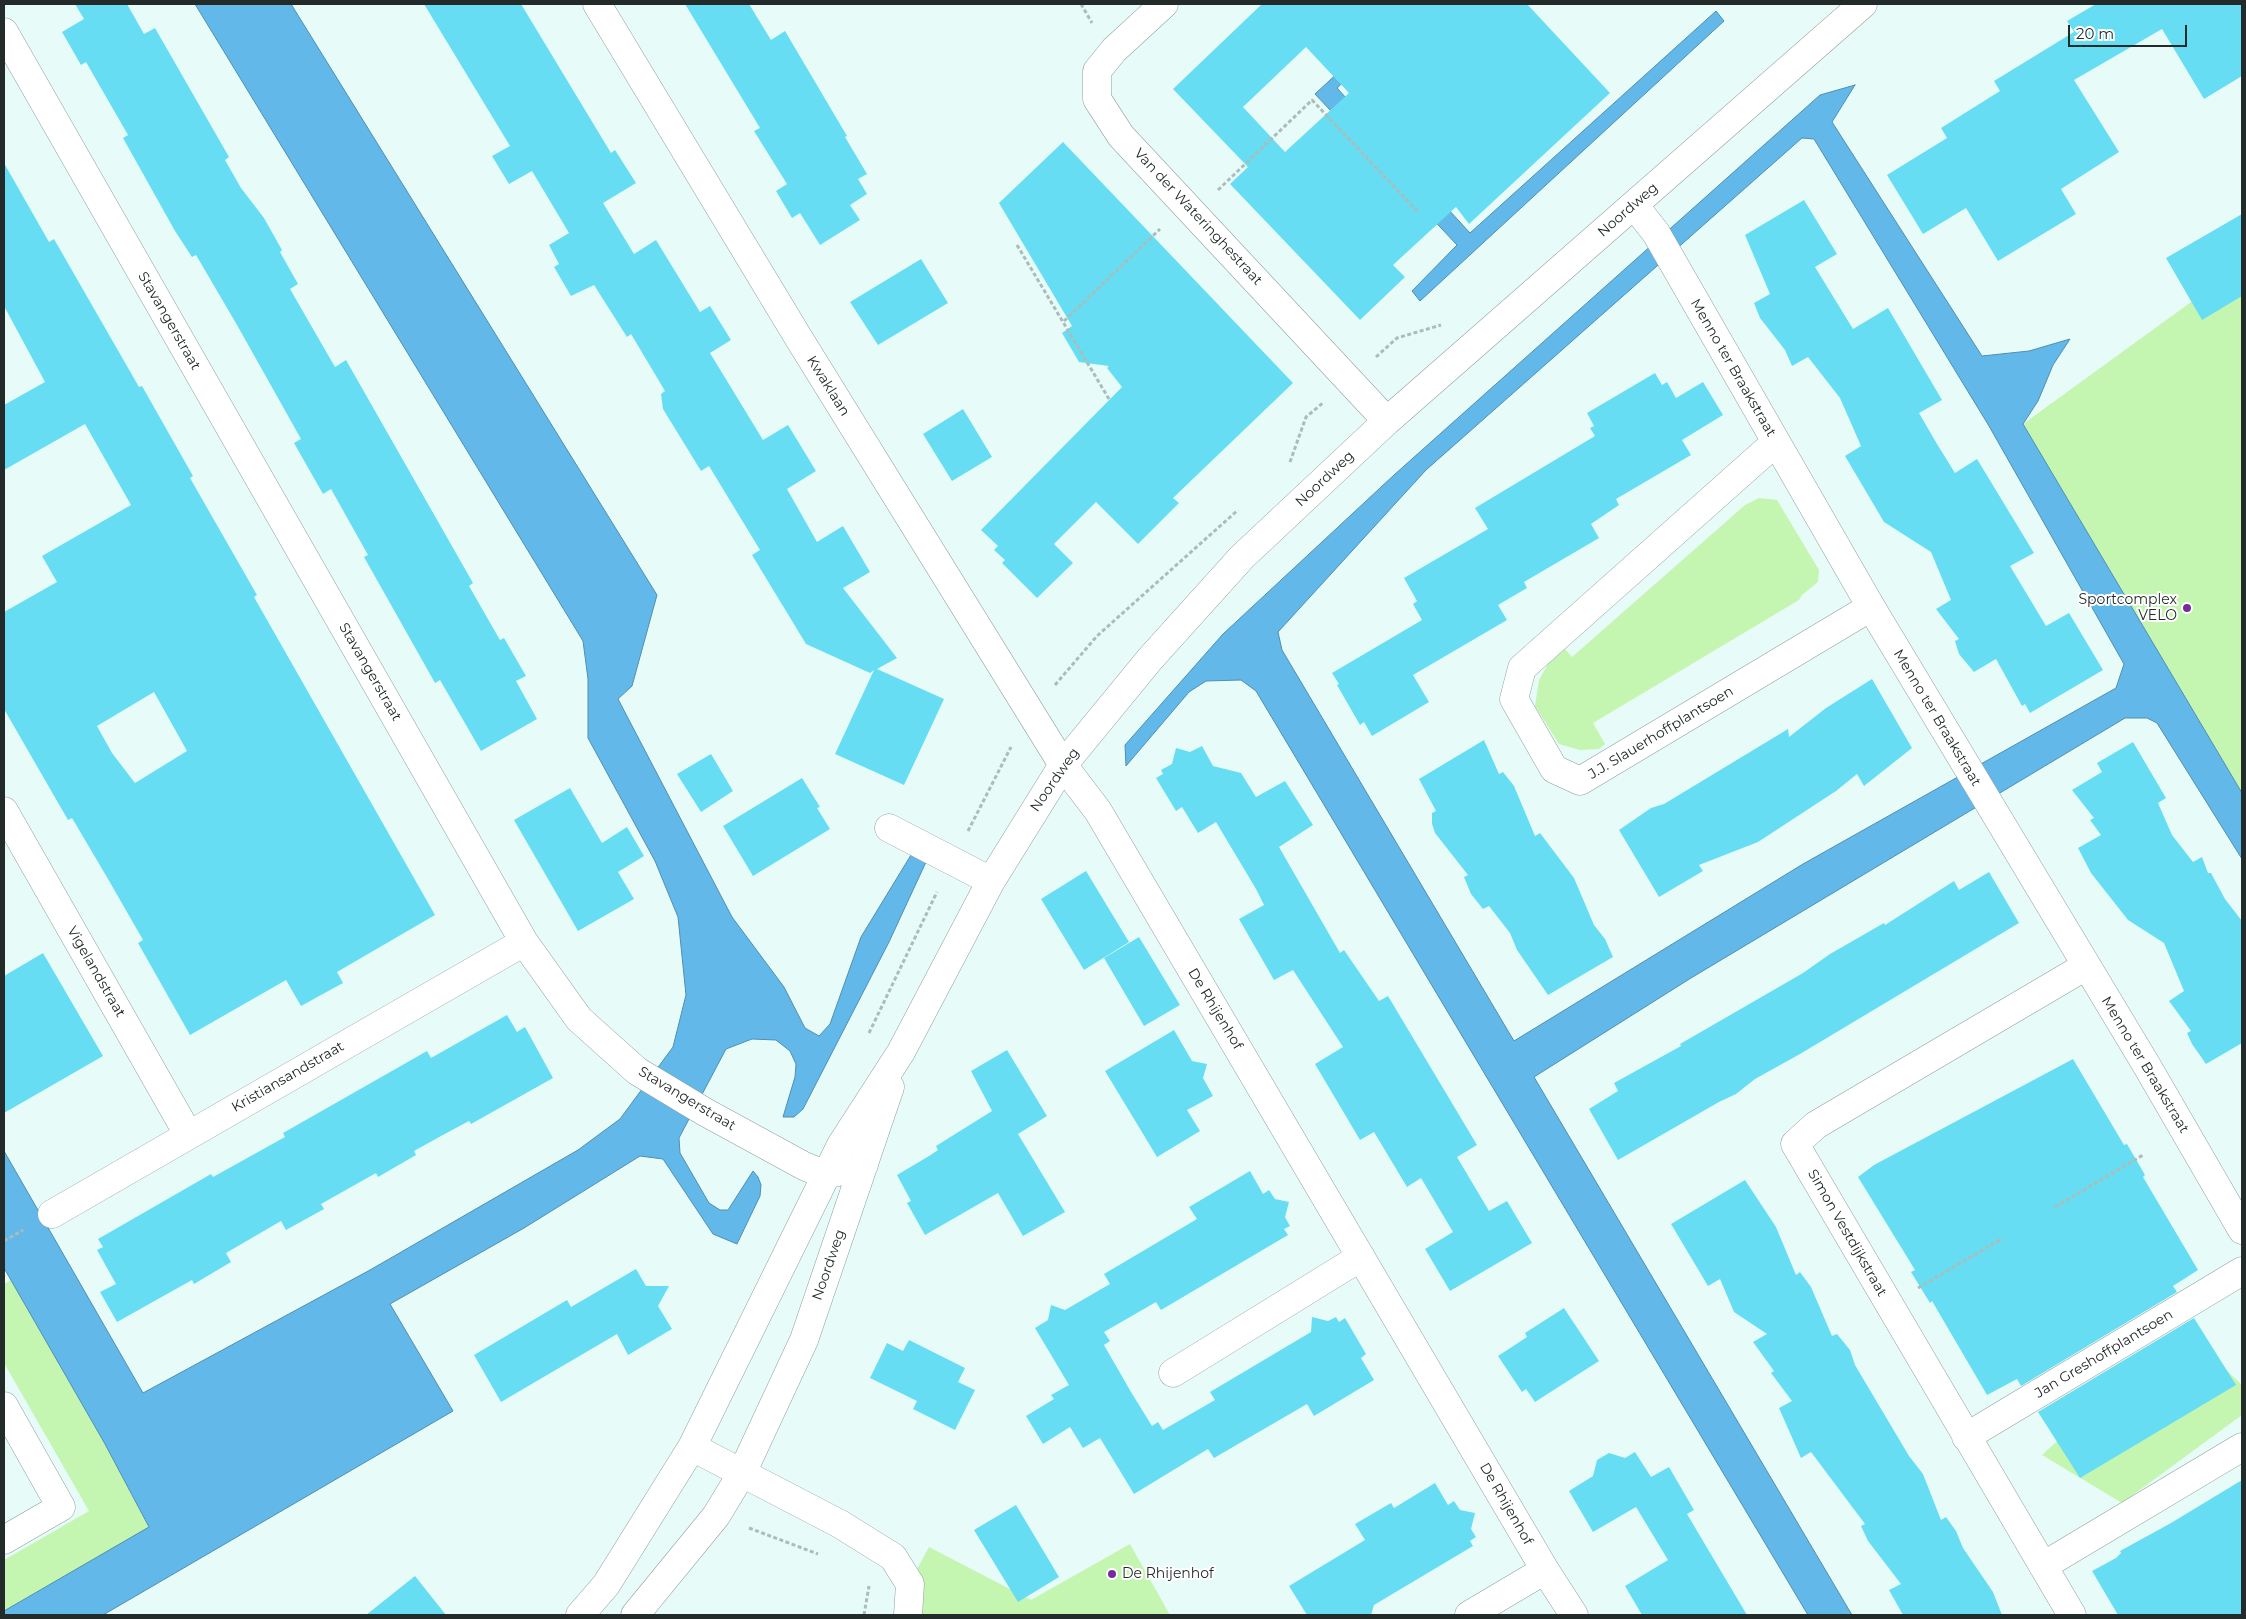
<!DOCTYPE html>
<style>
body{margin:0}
#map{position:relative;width:2246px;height:1619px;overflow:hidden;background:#e7fcf9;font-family:Montserrat,sans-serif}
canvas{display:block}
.frame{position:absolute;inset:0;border:5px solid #232b2a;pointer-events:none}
.scale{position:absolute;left:2068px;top:25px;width:119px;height:22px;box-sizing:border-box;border:2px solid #232b2a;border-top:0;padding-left:6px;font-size:15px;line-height:18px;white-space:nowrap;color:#232b2a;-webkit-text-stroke:4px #fff;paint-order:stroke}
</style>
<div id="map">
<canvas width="2246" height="1619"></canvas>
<div class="frame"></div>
<div class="scale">20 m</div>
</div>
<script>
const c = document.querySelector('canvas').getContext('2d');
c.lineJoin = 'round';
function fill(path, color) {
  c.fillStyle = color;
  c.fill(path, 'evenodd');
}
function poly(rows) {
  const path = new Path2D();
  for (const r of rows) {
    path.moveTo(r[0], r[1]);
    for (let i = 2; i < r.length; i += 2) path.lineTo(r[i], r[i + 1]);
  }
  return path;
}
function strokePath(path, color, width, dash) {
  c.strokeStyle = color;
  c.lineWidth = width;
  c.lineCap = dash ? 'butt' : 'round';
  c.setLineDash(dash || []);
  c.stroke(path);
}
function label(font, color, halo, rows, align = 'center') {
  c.font = font + ' Montserrat,sans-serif';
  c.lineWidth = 4;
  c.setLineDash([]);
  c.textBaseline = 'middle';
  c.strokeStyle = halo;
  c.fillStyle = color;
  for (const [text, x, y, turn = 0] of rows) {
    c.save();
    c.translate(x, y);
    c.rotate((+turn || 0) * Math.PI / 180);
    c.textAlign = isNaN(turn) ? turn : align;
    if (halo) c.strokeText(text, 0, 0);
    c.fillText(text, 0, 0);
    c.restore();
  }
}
fill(poly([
 [2242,265,2242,793,2023,424],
 [1759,498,1777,500,1819,570,1818,582,1802,595,1799,600,1593,723,1605,744,1599,749,1580,750,1559,744,1535,706,1539,680,1549,662,1565,649,1572,657,1745,505],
 [11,1280,105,1444,149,1528,4,1611,4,1560,89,1511,4,1363,4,1284],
 [2182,1327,2242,1385,2242,1415,2122,1503,2042,1455],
 [1130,1544,1170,1615,892,1615,929,1547,1031,1600]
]), '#c4f6b1');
const water = poly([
 [195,4,291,4,657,595,632,686,618,699,732,917,784,987,805,1028,819,1036,830,1024,861,937,911,855,926,862,889,942,803,1109,794,1117,783,1117,795,1077,796,1064,790,1051,776,1040,752,1039,726,1049,679,1138,680,1153,709,1203,720,1210,728,1210,753,1171,758,1177,761,1185,760,1196,737,1244,713,1234,663,1159,640,1156,524,1228,390,1304,453,1411,103,1615,4,1615,4,1611,149,1527,105,1444,4,1268,4,1151,143,1393,370,1270,578,1150,620,1119,673,1047,686,995,678,917,655,861,588,738,588,679,583,641,195,4],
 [1412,4,1427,4,1337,88,1470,233,1716,11,1724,21,1420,301,1412,291,1457,245,1315,94,1412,4],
 [1855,85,1832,122,1982,356,2029,351,2070,339,2053,365,2038,401,2023,424,2242,793,2242,859,2157,723,2147,718,2125,718,1691,978,1534,1077,1852,1615,1808,1615,1256,691,1241,680,1206,681,1189,692,1126,766,1125,745,1223,634,1394,475,1820,95,1855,85],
 [1802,138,1814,139,1989,426,2124,664,2116,688,1803,864,1514,1041,1282,650,1278,632,1426,470,1802,138]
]);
fill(water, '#63b8ea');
strokePath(water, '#508eb0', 1);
fill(poly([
 [75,4,127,4,144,34,155,28,229,157,225,160,241,188,264,218,282,250,280,252,298,284,290,289,335,367,346,360,473,583,469,586,500,640,504,638,526,676,516,681,537,719,481,751,440,680,435,683,364,557,368,555,331,489,323,494,294,443,301,439,237,325,196,255,192,257,175,231,123,138,128,135,86,62,81,65,62,32,84,19],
 [424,4,521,4,611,153,615,150,636,183,603,203,634,254,656,240,700,312,710,306,731,340,710,353,763,440,788,425,816,471,787,489,817,542,843,526,870,572,843,588,897,658,877,669,944,699,904,785,835,754,874,670,870,673,806,644,752,555,760,550,709,466,701,471,663,409,661,394,665,391,631,334,627,337,594,285,571,296,554,267,559,264,549,245,569,233,532,171,509,184,492,156,510,146],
 [685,4,749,4,771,40,785,31,847,136,845,137,867,174,858,179,867,194,850,205,860,220,820,245,800,213,792,218,776,191,787,184,754,131,760,128],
 [1262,4,1527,4,1610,93,1469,224,1456,207,1393,265,1405,277,1360,320,1230,184,1248,167,1173,89],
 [1306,47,1349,93,1285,152,1243,107],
 [2096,4,2242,4,2242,76,2204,99,2162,29,2074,80,2119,152,2061,189,2076,214,1998,261,1966,208,1923,234,1887,175,1947,138,1941,128,2000,91,1994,81,2074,32,2067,21],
 [1063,142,1293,383,1173,498,1179,503,1138,544,1096,502,1054,544,1073,563,1037,598,1002,563,1005,560,994,550,998,546,981,530,1122,387,1107,368,1109,366,1079,362,1062,333,1072,326,999,203],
 [4,163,49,242,54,239,139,387,142,386,193,476,190,478,257,595,254,597,435,915,337,972,343,983,301,1006,286,980,190,1035,138,943,143,940,108,879,72,818,68,820,4,709,4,612,57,582,42,556,131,505,85,424,4,470,4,405,45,382,4,306],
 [154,692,187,751,135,783,112,753,97,726],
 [1804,200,1837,254,1815,267,1853,329,1888,308,1942,400,1919,413,1937,444,1955,473,1977,459,2034,553,2010,566,2046,626,2069,613,2103,670,2030,713,2025,704,2022,706,1996,659,1974,672,1959,654,1955,641,1959,639,1936,609,1951,600,1931,552,1884,522,1845,456,1861,446,1840,398,1808,357,1792,366,1785,350,1760,318,1754,303,1770,294,1745,235],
 [2242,214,2242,296,2202,320,2166,258],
 [921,259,948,303,878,345,850,302],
 [1655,373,1662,385,1667,382,1676,398,1703,382,1723,415,1682,440,1691,455,1616,499,1619,505,1591,524,1599,538,1524,582,1527,588,1498,605,1507,620,1413,675,1429,702,1372,736,1364,722,1360,725,1337,685,1339,684,1332,673,1422,620,1413,604,1417,601,1404,578,1488,529,1475,508,1595,436,1590,428,1594,426,1587,413],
 [963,409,992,457,952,481,923,434],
 [1872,679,1912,748,1864,786,1857,774,1836,791,1758,842,1699,865,1703,871,1659,897,1619,830,1651,808,1664,804,1788,729,1789,737,1826,708],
 [1484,740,1499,774,1503,772,1514,786,1535,836,1540,833,1574,878,1594,925,1605,939,1613,957,1548,995,1517,950,1510,933,1489,906,1483,909,1471,894,1464,877,1468,875,1435,833,1432,824,1432,813,1436,811,1419,779],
 [2133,742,2166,798,2158,803,2172,835,2193,862,2202,857,2208,873,2211,873,2225,899,2242,921,2242,1043,2206,1064,2192,1044,2187,1033,2191,1031,2169,1001,2184,991,2164,943,2128,920,2091,873,2078,848,2101,835,2090,820,2094,818,2072,790,2102,772,2097,763],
 [1202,746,1213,766,1241,773,1256,797,1285,781,1313,825,1279,847,1340,953,1344,950,1379,1001,1388,996,1477,1145,1457,1157,1489,1211,1507,1201,1532,1243,1450,1291,1425,1249,1453,1232,1421,1178,1407,1187,1374,1132,1360,1140,1315,1064,1343,1047,1293,970,1274,980,1239,919,1264,905,1256,889,1216,822,1198,833,1182,807,1176,811,1156,778,1163,774,1161,770,1172,764,1176,748,1190,752],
 [711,754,733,791,701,812,677,774],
 [802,778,820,807,817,808,830,829,753,876,723,826],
 [570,788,602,843,627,827,644,856,618,872,634,899,578,931,514,820],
 [1086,871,1129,942,1084,970,1041,899],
 [1989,872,2019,923,1800,1054,1755,1079,1736,1094,1719,1102,1618,1160,1589,1109,1618,1091,1614,1083,1681,1046,1680,1044,1803,973,1830,954,1884,923,1885,925,1954,881,1959,890],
 [1139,937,1180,1005,1144,1026,1104,958],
 [43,953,103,1056,4,1113,4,976],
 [507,1015,517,1032,525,1027,553,1078,471,1124,469,1121,441,1136,414,1151,416,1155,378,1177,376,1173,321,1204,324,1209,286,1230,281,1221,226,1253,231,1262,194,1284,192,1280,117,1322,100,1292,116,1284,97,1250,103,1247,98,1239,211,1174,213,1177,285,1137,283,1133,427,1051,431,1058],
 [1174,1030,1192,1061,1207,1064,1203,1078,1213,1096,1187,1110,1200,1131,1157,1157,1105,1071],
 [1007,1050,1047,1116,1018,1134,1065,1212,1023,1236,998,1193,925,1235,907,1203,911,1201,897,1175,929,1156,938,1150,936,1146,992,1111,971,1071],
 [2073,1059,2124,1145,2127,1144,2145,1175,2143,1177,2198,1270,2173,1286,2177,1292,2021,1386,2017,1379,1987,1395,1932,1301,1930,1303,1911,1272,1915,1270,1858,1177,1874,1165],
 [1250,1171,1263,1194,1269,1190,1275,1199,1289,1202,1285,1217,1290,1226,1284,1229,1288,1235,1161,1310,1156,1302,1104,1332,1110,1341,1104,1345,1131,1392,1152,1426,1158,1422,1163,1430,1215,1400,1210,1392,1311,1332,1312,1317,1328,1321,1336,1317,1339,1322,1345,1318,1366,1354,1361,1358,1374,1380,1314,1416,1307,1404,1214,1458,1208,1449,1134,1494,1100,1438,1083,1448,1070,1427,1043,1444,1026,1416,1054,1399,1051,1395,1069,1385,1035,1328,1048,1320,1051,1305,1065,1310,1110,1284,1104,1274,1197,1219,1189,1207],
 [1745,1180,1776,1227,1796,1275,1800,1272,1811,1287,1832,1336,1837,1334,1850,1350,1855,1365,1909,1456,1923,1474,1941,1520,1946,1517,1956,1531,1963,1548,1993,1592,2002,1615,1903,1615,1889,1590,1901,1584,1868,1541,1861,1526,1865,1524,1811,1452,1801,1458,1779,1408,1792,1401,1771,1373,1774,1371,1753,1342,1767,1334,1734,1312,1720,1279,1708,1286,1671,1224],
 [636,1269,646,1286,669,1286,658,1306,672,1329,628,1355,617,1334,501,1402,474,1355,567,1300,571,1307],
 [1564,1308,1599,1361,1535,1402,1526,1389,1522,1392,1498,1356,1527,1337,1525,1333],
 [2194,1318,2236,1385,2080,1478,2038,1412],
 [909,1340,965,1368,958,1382,975,1390,955,1430,913,1409,917,1401,870,1378,887,1343,903,1351],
 [1635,1452,1651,1477,1669,1467,1694,1510,1687,1514,1747,1615,1642,1615,1625,1586,1668,1560,1636,1507,1593,1532,1569,1491,1593,1476,1597,1460,1609,1453,1625,1458],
 [2242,1480,2242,1615,2118,1615,2092,1571,2116,1558,2121,1553,2120,1551,2171,1523],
 [1435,1483,1448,1505,1454,1501,1460,1510,1475,1513,1471,1529,1476,1537,1470,1541,1473,1546,1374,1605,1371,1615,1307,1615,1289,1586,1365,1540,1355,1524,1391,1503,1394,1508],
 [1016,1505,1059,1577,1018,1602,974,1530],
 [415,1576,446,1615,366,1615]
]), '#67ddf3');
const minor = poly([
 [597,4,798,337,1063,765,1098,811,1545,1570,1574,1615],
 [1164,4,1114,50,1097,71,1097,99,1121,136,1387,421],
 [4,32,524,942,579,1019,637,1071,705,1112,804,1166,826,1175,864,1165],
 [1634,205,1656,233,1871,607,2147,1066,2242,1230],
 [1776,442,1522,668,1514,699,1554,769,1580,781,1871,607],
 [4,811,188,1134],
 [889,828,991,881],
 [52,1214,524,942],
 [1173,1373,1361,1257],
 [4,1406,61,1507,4,1540],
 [1966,1437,2242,1271],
 [692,1447,840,1524,893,1557,910,1584,908,1615],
 [2043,1566,2242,1447],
 [580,1615,606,1585,692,1447,841,1145,901,1052,991,881,1063,765,1150,659,1242,557,1387,421,1863,4],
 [635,1615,716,1516,742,1473,804,1340,890,1087],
 [1469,1615,1545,1570],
 [2072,1615,1795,1144,1816,1125,2086,966]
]);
strokePath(minor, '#8da09e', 29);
strokePath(poly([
 [1081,4,1092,23],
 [1218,190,1312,100,1417,211],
 [1017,245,1109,399],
 [1064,321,1160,229],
 [1376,357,1397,338,1441,325],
 [1290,462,1306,417,1324,402],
 [1055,685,1097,636,1238,510],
 [968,831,1011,747],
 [869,1033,937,892],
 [2055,1207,2143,1155],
 [4,1241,23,1230],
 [1918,1288,2003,1238],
 [749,1528,818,1554],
 [864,1615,869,1586]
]), '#abbcb9', 3, [4, 2.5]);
strokePath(minor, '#fff', 28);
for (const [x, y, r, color] of [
 [2187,608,5,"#762c9f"],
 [1112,1574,5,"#762c9f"]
]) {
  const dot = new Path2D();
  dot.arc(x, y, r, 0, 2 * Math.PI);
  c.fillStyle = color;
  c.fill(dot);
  strokePath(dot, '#fff', 2);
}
label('14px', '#232b2a', '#fff', [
 ["Noordweg",1628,210,-41],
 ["Van der Wateringhestraat",1198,217,47],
 ["Stavangerstraat",169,321,60],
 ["Menno ter Braakstraat",1733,368,60],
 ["Kwaklaan",828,386,58],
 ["Noordweg",1325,479,-43],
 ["Stavangerstraat",370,672,60],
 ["Menno ter Braakstraat",1937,718,59],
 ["J.J. Slauerhoffplantsoen",1661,733,-31],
 ["Noordweg",1055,780,-55],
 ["Vigelandstraat",96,972,60],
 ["De Rhijenhof",1215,1009,59],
 ["Menno ter Braakstraat",2145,1065,59],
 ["Kristiansandstraat",288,1077,-30],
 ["Stavangerstraat",687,1099,31],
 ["Simon Vestdijkstraat",1847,1233,60],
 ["Noordweg",829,1265,-71],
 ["Jan Greshoffplantsoen",2104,1354,-31],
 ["De Rhijenhof",1506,1504,60]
]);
label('14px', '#232b2a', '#fff', [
 ["Sportcomplex",2177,600],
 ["VELO",2177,616],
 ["De Rhijenhof",1122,1574,"left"]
], 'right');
</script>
